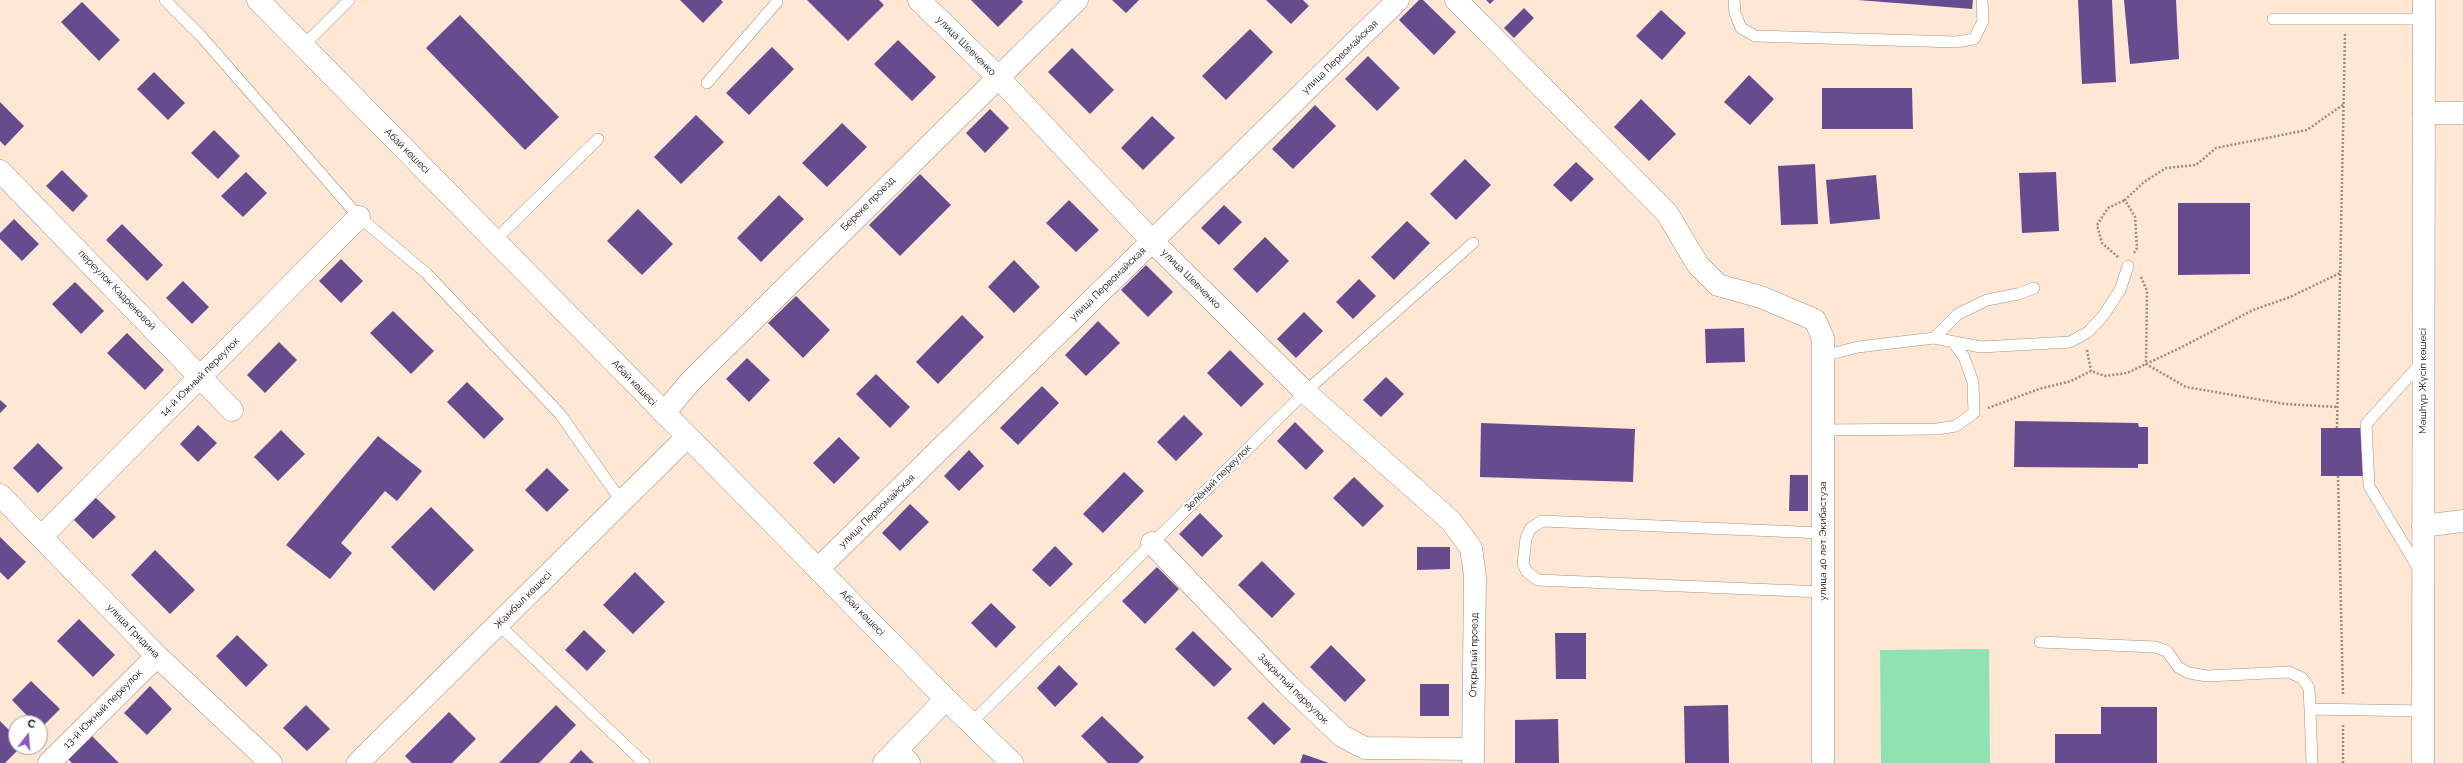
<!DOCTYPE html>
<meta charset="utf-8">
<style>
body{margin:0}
#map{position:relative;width:2463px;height:763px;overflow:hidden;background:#fee7d4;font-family:Raleway,sans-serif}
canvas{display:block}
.north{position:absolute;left:8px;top:715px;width:40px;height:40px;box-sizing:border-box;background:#fff;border:1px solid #a19d9b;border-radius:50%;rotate:17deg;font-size:11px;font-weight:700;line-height:16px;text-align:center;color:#140a04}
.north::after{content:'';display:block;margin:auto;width:14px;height:18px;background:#8f56cd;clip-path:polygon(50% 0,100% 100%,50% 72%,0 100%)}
</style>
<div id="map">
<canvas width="2463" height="763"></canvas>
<div class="north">С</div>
</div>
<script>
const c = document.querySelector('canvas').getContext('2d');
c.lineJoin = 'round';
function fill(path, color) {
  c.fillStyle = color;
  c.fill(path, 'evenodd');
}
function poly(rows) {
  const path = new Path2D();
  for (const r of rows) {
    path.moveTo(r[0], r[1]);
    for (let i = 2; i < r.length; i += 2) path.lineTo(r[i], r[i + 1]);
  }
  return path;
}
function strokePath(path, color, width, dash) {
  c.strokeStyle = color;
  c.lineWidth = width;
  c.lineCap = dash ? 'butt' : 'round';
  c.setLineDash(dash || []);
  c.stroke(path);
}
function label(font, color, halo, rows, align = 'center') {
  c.font = font + ' Raleway,sans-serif';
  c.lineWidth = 4;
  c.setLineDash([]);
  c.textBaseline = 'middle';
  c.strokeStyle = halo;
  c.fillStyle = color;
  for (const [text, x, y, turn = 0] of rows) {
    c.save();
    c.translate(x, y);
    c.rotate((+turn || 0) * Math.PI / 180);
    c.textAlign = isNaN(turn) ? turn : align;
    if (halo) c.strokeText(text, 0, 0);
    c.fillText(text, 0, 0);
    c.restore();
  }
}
fill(poly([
 [1989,649,1990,763,1881,763,1880,650]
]), '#90e2b5');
fill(poly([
 [680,0,721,0,723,2,703,23],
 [807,0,879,0,884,5,848,41],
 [971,0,1021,0,1023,2,998,27],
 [1112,0,1139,0,1126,13],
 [1266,0,1303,0,1309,6,1291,24],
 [1419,0,1423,0,1456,32,1434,55,1399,20],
 [1486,0,1494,0,1490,4],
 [1858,0,1973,0,1972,9],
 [2078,0,2112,0,2116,82,2082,84],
 [2124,0,2176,0,2179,59,2130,64],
 [82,2,120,40,99,61,61,22],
 [1524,8,1534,18,1514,38,1504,28],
 [1661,10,1686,33,1662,60,1636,36],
 [460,15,559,117,525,150,426,48],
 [1250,29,1273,52,1226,100,1202,76],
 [898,40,936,77,912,101,874,64],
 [772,47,794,69,749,115,726,93],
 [1072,48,1114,90,1090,114,1048,72],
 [1368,56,1400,88,1377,111,1345,79],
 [154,72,185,103,168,120,137,89],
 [1749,75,1774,99,1750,125,1724,102],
 [1822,88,1912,88,1913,129,1822,129],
 [1641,99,1676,134,1649,161,1614,127],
 [0,102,24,126,5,146,0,141],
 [1315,105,1336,126,1293,169,1272,149],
 [990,109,1009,128,985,153,966,133],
 [696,115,724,142,681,184,654,157],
 [1152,116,1175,138,1143,170,1121,148],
 [842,123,867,147,827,187,802,163],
 [214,130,240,156,218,179,191,153],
 [1465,159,1491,185,1456,220,1430,194],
 [1576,162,1594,179,1571,202,1553,185],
 [1815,164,1818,224,1781,225,1778,166],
 [62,170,88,196,73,212,46,186],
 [246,172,267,193,243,217,221,196],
 [2056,172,2059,231,2022,233,2019,173],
 [920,174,951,205,900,256,869,225],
 [1876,175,1880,219,1830,224,1826,180],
 [779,195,804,219,761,262,737,238],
 [1069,200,1099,230,1076,252,1046,223],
 [2178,203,2250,203,2250,274,2178,275],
 [1224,205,1242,222,1219,245,1201,228],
 [638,209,673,244,642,275,607,241],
 [14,219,39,244,22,261,0,239,0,233],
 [1407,221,1430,243,1394,280,1371,257],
 [122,224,163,265,147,281,106,240],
 [1265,237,1289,261,1257,293,1233,269],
 [341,259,363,281,341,303,319,281],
 [1014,260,1040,287,1014,313,988,287],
 [1146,265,1173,292,1148,317,1121,290],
 [1359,279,1376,296,1353,319,1336,302],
 [183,281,209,307,192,324,166,298],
 [75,282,104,311,81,334,52,304],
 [796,296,830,330,803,358,768,323],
 [393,311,434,351,411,374,370,333],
 [1304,312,1323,331,1296,358,1277,339],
 [962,315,984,337,938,384,916,362],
 [1098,321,1120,343,1086,376,1065,355],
 [1744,328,1745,362,1706,363,1705,329],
 [127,333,164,370,145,390,107,353],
 [279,342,297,360,265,393,247,375],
 [1230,350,1264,384,1241,407,1207,373],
 [747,358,770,380,749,402,726,379],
 [876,374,910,407,890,428,856,394],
 [1386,377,1404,394,1381,417,1363,400],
 [467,382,504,419,484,439,447,402],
 [1042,386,1059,403,1018,445,1000,428],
 [0,400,7,406,0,413],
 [1184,415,1203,434,1176,461,1157,442],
 [2015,421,2138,423,2139,427,2148,427,2148,464,2138,464,2138,468,2014,467],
 [1295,422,1324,451,1306,470,1277,441],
 [1481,423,1635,429,1633,482,1480,477],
 [198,425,217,443,198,462,180,444],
 [2321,428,2364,428,2364,476,2321,476],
 [281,430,305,454,278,481,254,457],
 [378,436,422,471,397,501,385,491,341,543,352,553,330,579,286,545],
 [839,437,860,458,834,484,813,463],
 [38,443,63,468,38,493,13,468],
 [969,450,984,466,959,491,944,476],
 [547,468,569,490,547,512,525,490],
 [1124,472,1144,491,1103,533,1083,514],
 [1790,475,1808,475,1808,511,1789,511],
 [1354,477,1384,506,1363,527,1333,498],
 [95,497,116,517,93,539,73,519],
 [910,504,929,522,900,551,882,533],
 [431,507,474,550,434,591,391,547],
 [1200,513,1223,536,1202,557,1179,534],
 [0,537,26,562,8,580,0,572],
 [1055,546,1073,564,1050,587,1032,570],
 [1417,547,1450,547,1450,569,1417,570],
 [155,550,195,590,170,614,131,575],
 [1262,561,1295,594,1272,618,1238,585],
 [1157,567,1179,589,1145,624,1122,601],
 [635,572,665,602,633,634,603,605],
 [991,603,1016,627,996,648,971,623],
 [79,619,115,655,93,677,57,641],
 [584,630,606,651,587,671,565,650],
 [1193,631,1232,669,1214,687,1175,649],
 [1555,633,1586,633,1586,679,1556,679],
 [237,635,268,665,246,687,216,656],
 [1331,645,1366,680,1345,702,1310,667],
 [1059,665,1078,684,1055,707,1037,688],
 [31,681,60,709,40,729,40,723,34,723,12,700],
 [1420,684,1449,684,1449,716,1420,716],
 [150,686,172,709,147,735,124,713],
 [1263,702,1291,729,1274,745,1247,718],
 [306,705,330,729,307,751,283,728],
 [556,705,576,725,539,763,499,763],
 [1728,705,1729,763,1685,763,1684,706],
 [2101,707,2157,707,2157,763,2055,763,2055,734,2101,734],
 [449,712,476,739,452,763,412,763,405,756],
 [1102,716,1144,757,1138,763,1108,763,1081,736],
 [1558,719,1559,763,1515,763,1515,720],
 [0,721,16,737,16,747,21,747,5,763,0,763],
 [91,735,119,763,72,763,68,759],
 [581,750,594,763,569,763],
 [1303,754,1329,763,1300,763]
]), '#664c8e');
const service = poly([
 [165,0,200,35,359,217,426,273,560,414,622,502],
 [1734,0,1735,13,1741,28,1755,36,1956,42,1974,39,1983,21,1982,0],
 [2273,19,2424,19],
 [303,46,349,0],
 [707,83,777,2,776,0],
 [495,240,598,139],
 [1934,338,1958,314,1987,300,2018,294,2034,288],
 [1823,356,1858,347,1934,338,1981,347,2070,342,2088,332,2103,316,2120,290,2128,266],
 [1823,430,1937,429,1956,426,1974,413,1973,382,1964,357,1954,343],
 [1822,533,1542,521,1531,528,1526,538,1523,564,1527,572,1538,580,1823,592],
 [2420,571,2369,486,2366,424,2422,362],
 [498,624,644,763],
 [2040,642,2155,647,2167,651,2178,667,2189,673,2207,676,2289,672,2302,678,2309,688,2310,709],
 [972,722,1305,392,1473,243],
 [2312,763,2310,709,2423,711]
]);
const minor = poly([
 [919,0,997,76,1152,241,1305,392,1451,521,1471,548,1475,576,1473,763],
 [1456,0,1667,213,1698,265,1718,285,1761,297,1815,320,1823,338,1823,763],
 [2424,113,2463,113],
 [0,171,232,410],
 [664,413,690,382,1077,0],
 [0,495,157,656,271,763],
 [2423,526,2463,521],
 [41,537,359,217],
 [1152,543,1287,684,1342,736,1365,748,1473,749],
 [819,568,1398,0],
 [896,750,909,763],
 [49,763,157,656],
 [358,763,687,437],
 [884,763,946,699]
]);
const tertiary = poly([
 [258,0,946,699,1012,763]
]);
const secondary = poly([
 [2423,763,2424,0]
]);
strokePath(service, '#ab907b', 12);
strokePath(minor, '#ab907b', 23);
strokePath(tertiary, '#ab907b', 23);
strokePath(secondary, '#ab907b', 23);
strokePath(poly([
 [2134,253,2137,248,2135,217,2125,200,2144,182,2166,168,2196,165,2216,148,2307,130,2344,104],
 [2118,257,2102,243,2097,225,2108,208,2125,200],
 [2141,277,2147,291,2146,364,2186,387,2285,404,2337,407],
 [2087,350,2091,371],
 [1988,408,2039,389,2071,381,2091,371,2105,376,2127,373,2182,347,2253,310,2290,297,2340,273],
 [2337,428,2345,34],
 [2338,476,2343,696],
 [2343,763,2343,725]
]), '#9d8b7e', 2.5, [2, 2]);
strokePath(service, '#fff', 11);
strokePath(minor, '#fff', 22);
strokePath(tertiary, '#fff', 22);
strokePath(secondary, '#fff', 22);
label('10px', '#140a04', '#fff', [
 ["улица Шевченко",966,46,45],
 ["улица Первомайская",1340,57,-44],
 ["Абай көшесі",407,151,45],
 ["Береке проезд",868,204,-45],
 ["улица Шевченко",1191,279,45],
 ["улица Первомайская",1108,284,-44],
 ["переулок Кадреновой",117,290,46],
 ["14-й Южный переулок",200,377,-45],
 ["Мәшһүр Жүсіп көшесі",2423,381,-90],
 ["Абай көшесі",634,383,46],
 ["Зелёный переулок",1218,478,-45],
 ["улица Первомайская",877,511,-44],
 ["улица 40 лет Экибастуза",1823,541,-90],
 ["Жамбыл көшесі",523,600,-45],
 ["Абай көшесі",862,613,46],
 ["улица Гридина",133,631,46],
 ["Открытый проезд",1474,655,-89],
 ["Закрытый переулок",1293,689,45],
 ["13-й Южный переулок",103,709,-45]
]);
</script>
